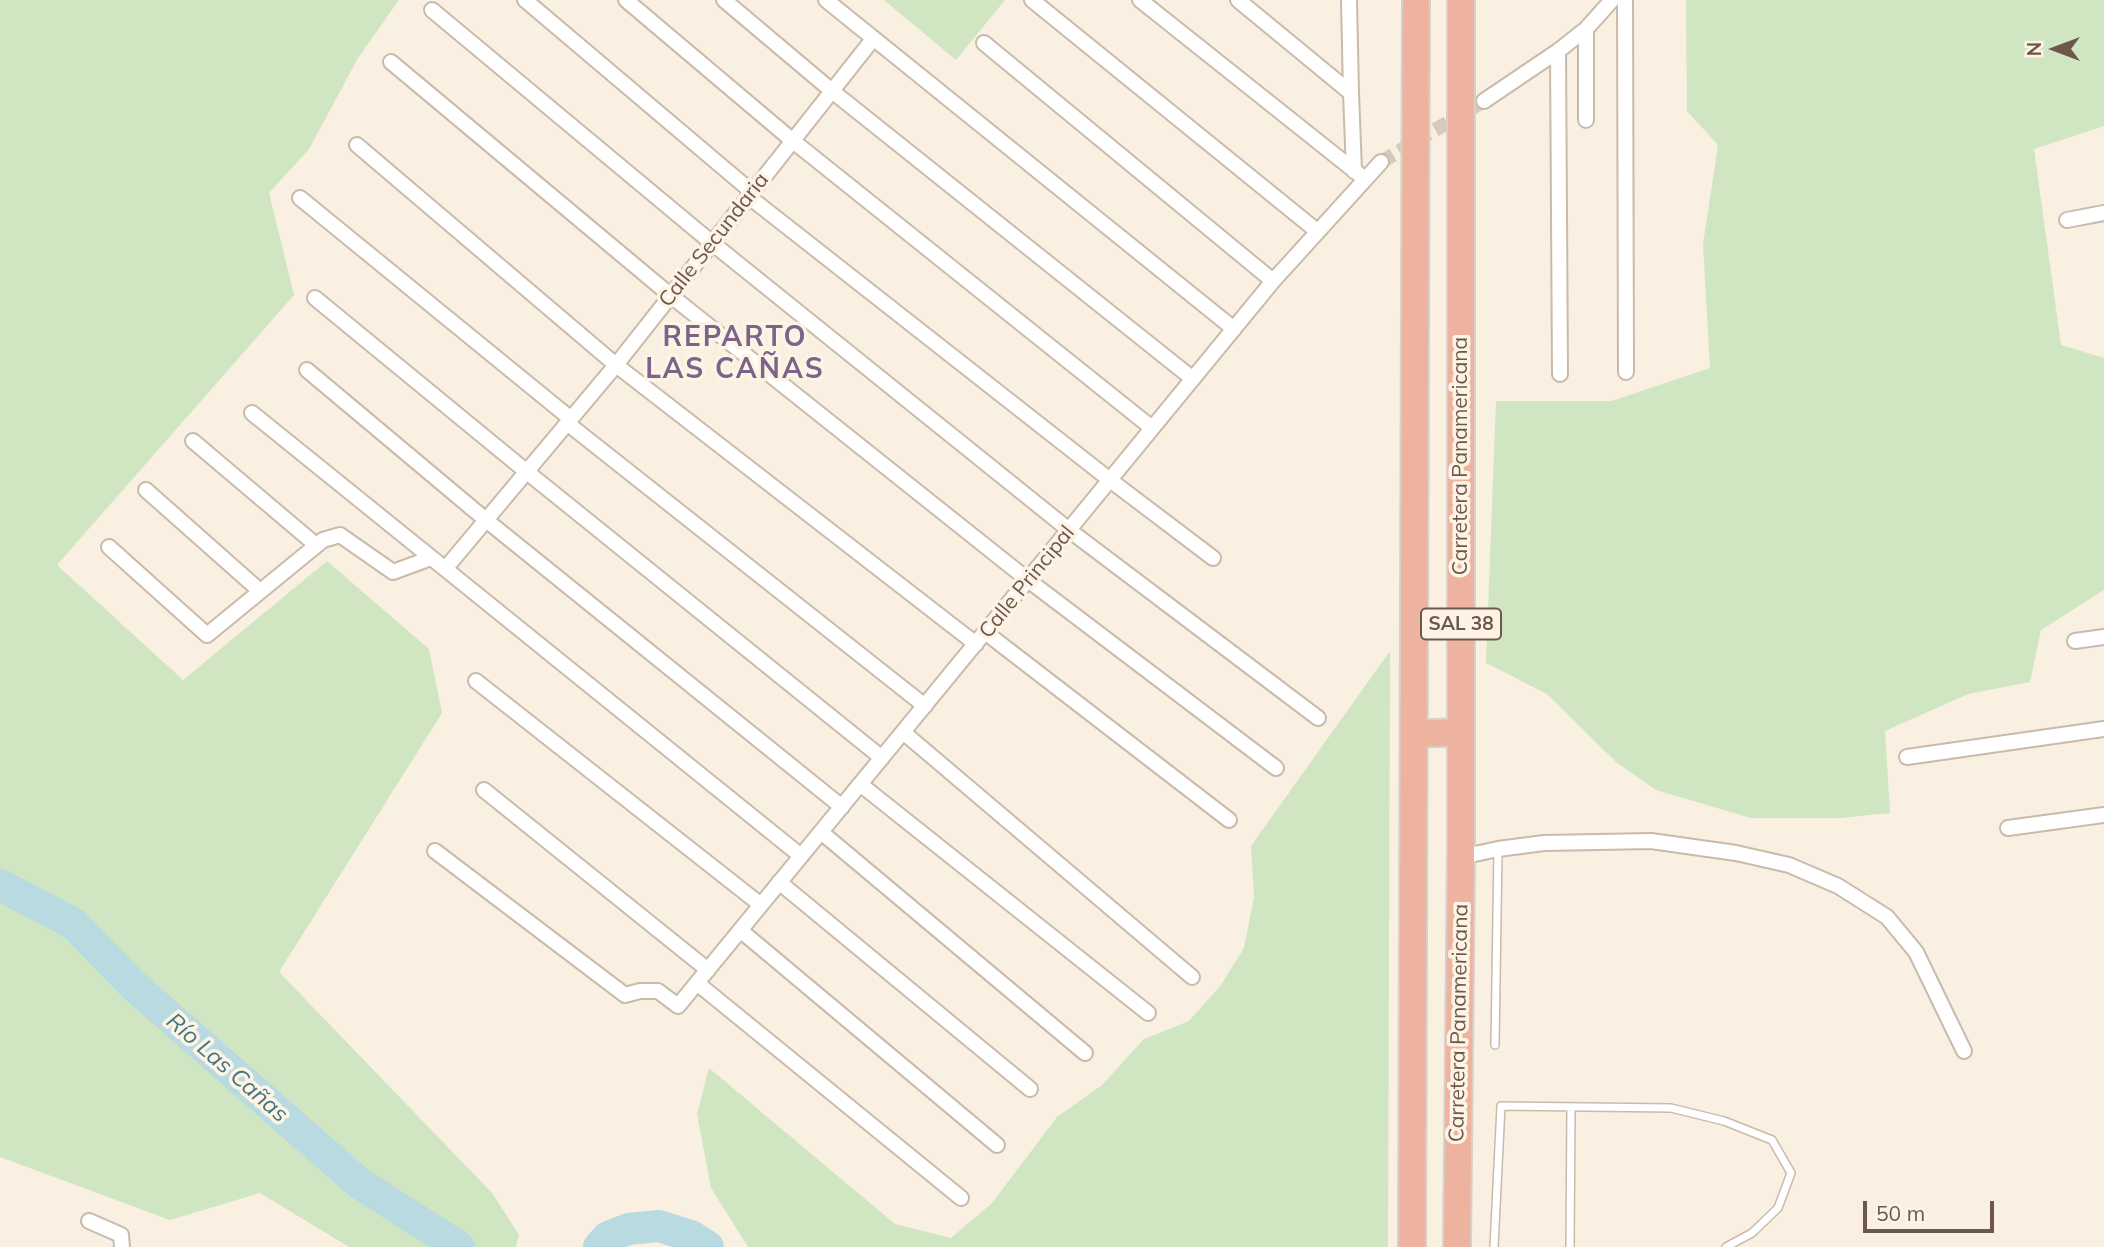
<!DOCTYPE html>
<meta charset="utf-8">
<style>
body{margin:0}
#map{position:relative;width:2104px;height:1247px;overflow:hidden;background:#f9f0e1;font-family:Mulish,sans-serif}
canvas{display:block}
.north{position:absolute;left:2020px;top:14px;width:70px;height:70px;-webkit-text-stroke:5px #fdf4e6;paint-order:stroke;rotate:270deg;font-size:19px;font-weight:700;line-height:28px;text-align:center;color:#6d574b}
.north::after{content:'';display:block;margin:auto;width:24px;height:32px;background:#6d574b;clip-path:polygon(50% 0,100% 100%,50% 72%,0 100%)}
.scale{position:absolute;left:1863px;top:1201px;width:131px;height:32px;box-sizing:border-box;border:4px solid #6d574b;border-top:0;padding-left:9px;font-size:21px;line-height:24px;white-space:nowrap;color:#6d574b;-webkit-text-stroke:5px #fdf4e6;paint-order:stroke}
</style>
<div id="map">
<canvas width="2104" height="1247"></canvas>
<div class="north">N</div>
<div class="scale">50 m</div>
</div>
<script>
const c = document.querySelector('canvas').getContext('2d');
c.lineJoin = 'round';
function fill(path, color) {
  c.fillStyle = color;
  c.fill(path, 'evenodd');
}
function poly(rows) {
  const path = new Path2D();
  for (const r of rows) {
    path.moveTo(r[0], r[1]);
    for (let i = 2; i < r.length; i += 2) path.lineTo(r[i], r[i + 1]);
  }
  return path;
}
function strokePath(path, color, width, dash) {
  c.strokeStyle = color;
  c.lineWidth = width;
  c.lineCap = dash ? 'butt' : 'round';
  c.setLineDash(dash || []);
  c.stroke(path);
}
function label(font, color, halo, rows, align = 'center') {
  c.font = font + ' Mulish,sans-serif';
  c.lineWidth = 7;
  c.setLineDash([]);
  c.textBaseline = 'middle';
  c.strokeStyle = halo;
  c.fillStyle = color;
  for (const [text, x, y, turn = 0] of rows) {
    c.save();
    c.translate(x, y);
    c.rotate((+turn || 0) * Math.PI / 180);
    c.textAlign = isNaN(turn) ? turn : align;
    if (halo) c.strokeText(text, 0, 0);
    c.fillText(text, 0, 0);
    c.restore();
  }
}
fill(poly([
 [0,0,399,0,358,58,309,149,269,193,294,295,57,565,183,680,327,561,429,649,442,713,279,972,492,1193,519,1235,516,1247,349,1247,260,1193,170,1220,0,1157],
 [884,0,1005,0,956,60],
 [1686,0,2104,0,2104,126,2034,149,2061,345,2104,358,2104,590,2041,630,2030,682,1968,694,1885,731,1890,813,1840,818,1751,818,1656,790,1616,762,1547,694,1486,663,1496,401,1612,401,1710,368,1703,244,1718,145,1687,111],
 [1390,651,1388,1247,748,1247,711,1188,697,1114,709,1068,895,1224,951,1238,992,1203,1057,1117,1102,1085,1144,1039,1189,1021,1221,985,1244,948,1254,897,1251,846]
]), '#d0e5c2');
strokePath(poly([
 [0,885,74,924,133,985,359,1183,459,1247],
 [599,1247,608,1237,628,1229,659,1226,691,1236,708,1247]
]), '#b8dae0', 32);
strokePath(poly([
 [1381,162,1484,101]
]), '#d6cabc', 14, [14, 7]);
const lane = poly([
 [1495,1045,1498,849],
 [1494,1247,1501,1106,1671,1108,1724,1121,1772,1140,1791,1173,1778,1208,1752,1233,1726,1247],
 [1570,1247,1571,1107]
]);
const street = poly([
 [525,0,752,192],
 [626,0,793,141,1152,428],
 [724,0,832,91,1193,379],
 [826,0,1234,329],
 [1032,0,1317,231],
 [1140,0,1365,179],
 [1238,0,1351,93,1354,171],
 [1349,0,1351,93],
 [1625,0,1626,372],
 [432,10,712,243,1069,530,1318,718],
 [984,43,1273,281],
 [1558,51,1560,374],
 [391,62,670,295,1028,580,1276,768],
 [1484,101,1558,51,1586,29,1612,0],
 [1586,120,1586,29],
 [357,145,616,365,976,644],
 [748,196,1110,480,1213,558],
 [300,198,571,419],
 [2067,220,2104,213],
 [315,298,527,472,882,758],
 [307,370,486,520,842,807],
 [252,413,801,856],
 [567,423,925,706],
 [193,441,316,545],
 [146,490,260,591],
 [109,547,207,635,323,540,340,535,393,572,431,558],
 [445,569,616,365,873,39],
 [985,632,1229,820],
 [2075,641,2104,637],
 [476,681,761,905],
 [903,732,1192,977],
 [1907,757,2104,729],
 [860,784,1148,1013],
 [484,790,708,970],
 [2008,828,2104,815],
 [821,832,1085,1053],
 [435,851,625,995,640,991,658,991,678,1006,1273,281,1381,162],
 [1461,857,1498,849,1544,843,1651,841,1736,853,1789,865,1838,886,1887,917,1916,952,1964,1051],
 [779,882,1030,1089],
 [740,930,997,1145],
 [697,983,961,1198],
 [89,1221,121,1235,122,1247]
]);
const highway = poly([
 [1414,734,1461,732],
 [1412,1247,1416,0],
 [1457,1247,1461,857,1461,0]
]);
strokePath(lane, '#cabaac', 10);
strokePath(street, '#cabaac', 18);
strokePath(highway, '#d6d0cd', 30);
strokePath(lane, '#fff', 7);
strokePath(street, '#fff', 14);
strokePath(highway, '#eeb39e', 26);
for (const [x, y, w] of [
 [1461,624,80]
]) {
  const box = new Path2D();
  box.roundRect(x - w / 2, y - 15.5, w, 31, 5);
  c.fillStyle = '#fdf4e6';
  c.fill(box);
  strokePath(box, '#6d574b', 2);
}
label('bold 19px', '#6d574b', null, [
 ["SAL 38",1461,624]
]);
label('21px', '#6d574b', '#fdf4e6', [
 ["Calle Secundaria",714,240,-52],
 ["Carretera Panamericana",1461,456,-90],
 ["Calle Principal",1027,582,-51],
 ["Carretera Panamericana",1459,1023,-89]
]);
label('italic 23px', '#47757f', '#fdf4e6', [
 ["Río Las Cañas",227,1068,41]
]);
c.letterSpacing = '2px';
label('bold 28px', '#7c638a', '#fdf4e6', [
 ["REPARTO",735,338],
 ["LAS CAÑAS",735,370]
]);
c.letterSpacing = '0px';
</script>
